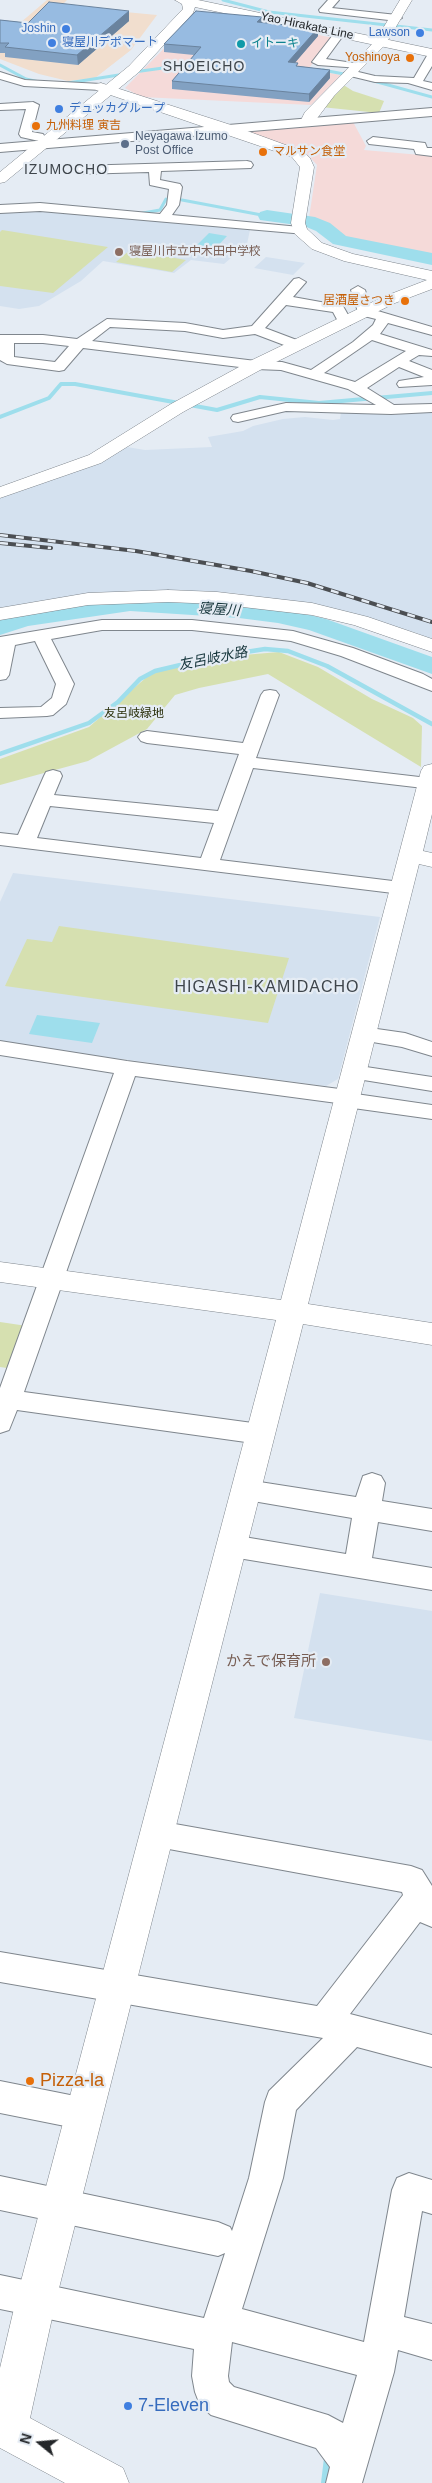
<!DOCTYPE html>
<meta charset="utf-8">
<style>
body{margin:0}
#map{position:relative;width:432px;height:2483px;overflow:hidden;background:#e5ecf4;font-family:Helvetica,sans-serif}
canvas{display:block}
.north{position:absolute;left:15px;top:2418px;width:50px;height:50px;-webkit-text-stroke:4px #e5ecf4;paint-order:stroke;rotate:287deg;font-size:14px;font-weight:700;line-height:20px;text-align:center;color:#232629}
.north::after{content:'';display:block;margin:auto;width:18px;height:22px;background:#232629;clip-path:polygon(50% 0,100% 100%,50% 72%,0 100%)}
</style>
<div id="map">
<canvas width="432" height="2483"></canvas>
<div class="north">N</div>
</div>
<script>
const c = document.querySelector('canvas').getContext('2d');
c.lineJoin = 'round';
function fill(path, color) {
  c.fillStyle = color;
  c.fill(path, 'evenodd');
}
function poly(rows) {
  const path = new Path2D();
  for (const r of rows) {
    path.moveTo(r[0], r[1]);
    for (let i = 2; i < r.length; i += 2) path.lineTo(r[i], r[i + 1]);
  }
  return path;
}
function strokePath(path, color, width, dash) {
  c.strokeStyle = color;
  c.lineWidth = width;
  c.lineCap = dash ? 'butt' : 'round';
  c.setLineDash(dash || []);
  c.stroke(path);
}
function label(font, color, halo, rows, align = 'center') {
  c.font = font + ' Helvetica,"Noto Sans JP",sans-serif';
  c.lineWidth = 4.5;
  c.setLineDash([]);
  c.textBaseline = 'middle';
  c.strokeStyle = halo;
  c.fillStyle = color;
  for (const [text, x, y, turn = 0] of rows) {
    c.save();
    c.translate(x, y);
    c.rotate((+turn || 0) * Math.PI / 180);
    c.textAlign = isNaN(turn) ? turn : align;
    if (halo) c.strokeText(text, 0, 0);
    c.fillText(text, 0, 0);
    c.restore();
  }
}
fill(poly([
 [47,0,67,0,61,6,157,15,131,50,95,78,68,81,39,74,0,59,0,22,20,23]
]), '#f1dece');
fill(poly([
 [200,12,334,38,308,69,341,75,311,105,141,97,125,88],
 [352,120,366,146,364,150,432,156,432,257,344,236,309,218,317,165,306,153,239,129]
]), '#f5dad9');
fill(poly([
 [32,209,185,221,250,230,247,244,224,264,191,260,174,273,103,261,81,281,39,306,19,309,0,306,0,212],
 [266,257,305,263,293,275,254,268],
 [365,411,388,415,432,412,432,640,417,633,333,609,234,593,174,590,92,594,45,600,0,609,0,497,96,464,127,447,145,450,212,447,208,437,243,431,253,426,283,419,305,417,333,420,340,419,341,412],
 [13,873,380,917,338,1079,326,1086,0,1043,0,902],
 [320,1593,432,1611,432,1741,294,1718]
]), '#d4e1ef');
fill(poly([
 [342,84,353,91,384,101,379,113,321,107],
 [2,230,108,247,53,293,0,286,0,232],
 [130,250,186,260,172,272,116,262],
 [279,652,318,667,372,699,413,718,422,726,421,767,268,674,199,688,175,695,147,729,88,761,0,785,0,759,89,727,156,669,208,658],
 [59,926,289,958,268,1023,5,986,27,939,52,942],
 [0,1322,27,1326,14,1369,0,1367]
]), '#d6e0b0');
fill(poly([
 [209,233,227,236,213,251,194,248],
 [37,1015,100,1023,92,1043,29,1034]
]), '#9edeec');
strokePath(poly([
 [223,0,269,12,432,30],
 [0,65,26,79,39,82],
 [323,70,349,75],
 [134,72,192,64],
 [370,80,432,97],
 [68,83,125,74],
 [182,200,267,216],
 [143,213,160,210,166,199]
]), '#9edeec', 3);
strokePath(poly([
 [0,417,49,398,61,384,75,384,217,410,260,397,319,403,432,393]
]), '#9edeec', 4);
strokePath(poly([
 [0,754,89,723,118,702,140,679,155,671,214,657,265,649,288,651,327,666,432,724]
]), '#9edeec', 4.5);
strokePath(poly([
 [325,2483,328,2458]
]), '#9edeec', 8);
fill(poly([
 [267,210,315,217,330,223,346,236,432,253,432,265,333,244,316,231,304,226,260,220,258,216,260,212,267,210],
 [130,597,239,602,278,607,326,619,432,657,432,674,309,630,278,623,239,618,130,611,28,626,0,635,0,619,15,614,130,597]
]), '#9edeec');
const street = poly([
 [328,0,339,0,332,8,397,15,402,18,397,21,320,12,319,10,328,0],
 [340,30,345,33,326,59,360,64,360,68,318,65,312,62,336,31,340,30],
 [432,53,432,66,423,81,432,83,432,90,408,83,375,82,346,75,344,73,350,70,375,76,414,78,428,54,432,53],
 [0,72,25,80,101,84,107,87,101,90,24,86,0,79,0,72],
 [33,102,39,105,32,132,43,134,45,137,39,141,21,137,19,134,26,109,0,110,0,104,33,102],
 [432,108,432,116,0,152,0,144,432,108],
 [373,137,425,143,427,148,432,148,432,156,416,154,414,149,369,144,367,141,373,137],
 [247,161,251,162,253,165,251,168,161,171,160,180,180,184,182,187,179,205,172,215,300,227,305,228,306,231,305,234,40,211,0,213,0,205,40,203,160,214,167,205,169,189,150,185,149,172,77,174,71,170,77,166,247,161],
 [299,278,306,282,293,297,343,306,352,322,350,325,340,325,333,312,286,305,265,328,302,342,304,345,302,348,292,348,255,334,223,338,185,331,110,327,92,341,256,361,282,362,311,370,353,342,373,325,376,319,360,315,358,312,351,290,358,286,365,290,371,309,432,327,432,335,388,323,380,334,432,350,432,356,419,355,409,361,432,370,432,385,399,387,397,384,399,381,424,377,399,367,367,388,394,405,432,404,432,412,391,414,286,411,238,422,233,421,231,418,233,415,286,403,376,405,348,389,281,370,256,369,83,348,64,370,59,371,7,364,0,360,0,335,43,335,77,339,107,319,185,323,223,330,252,326,294,279,299,278],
 [372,340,406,351,355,382,324,373,372,340],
 [14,343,43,343,69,346,55,362,14,357,14,343],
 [102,620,192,620,293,631,353,648,423,674,432,679,432,691,341,656,291,641,192,630,102,630,51,639,74,684,66,704,53,715,47,716,0,718,0,708,41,707,52,698,56,684,35,641,15,645,9,675,6,679,0,680,0,637,102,620],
 [270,690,276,691,279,695,256,758,428,778,432,779,432,789,253,768,220,860,401,882,408,884,411,888,408,892,401,894,0,845,0,833,18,835,44,776,46,772,53,770,60,772,62,776,54,795,218,811,239,754,147,743,141,741,138,737,141,733,147,731,243,743,261,695,264,691,270,690],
 [50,806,214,823,201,858,37,838,50,806],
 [363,1027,405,1033,432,1042,432,1056,402,1047,355,1039,352,1034,355,1029,363,1027],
 [0,1041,127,1061,347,1090,356,1094,432,1105,432,1119,346,1107,337,1103,135,1076,24,1392,260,1424,269,1427,273,1434,269,1441,260,1444,17,1410,9,1430,0,1433,0,1388,114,1073,0,1055,0,1041],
 [353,1065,432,1077,432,1091,345,1077,342,1072,345,1067,353,1065],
 [372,1473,381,1476,385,1483,382,1501,432,1509,432,1531,378,1522,372,1558,432,1568,432,1590,232,1557,222,1554,219,1546,222,1538,232,1535,346,1554,352,1518,247,1500,238,1497,234,1490,238,1483,247,1480,356,1497,363,1476,372,1473],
 [158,1821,411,1866,422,1870,432,1886,432,1927,420,1922,350,2014,432,2035,432,2067,357,2047,296,2110,283,2178,242,2309,364,2342,392,2190,397,2178,409,2173,432,2180,432,2214,422,2211,404,2317,432,2324,432,2360,398,2350,394,2372,362,2483,326,2483,330,2467,316,2448,211,2415,200,2405,195,2392,192,2376,194,2349,0,2309,0,2275,204,2318,225,2253,218,2256,0,2210,0,2176,218,2222,230,2227,232,2231,249,2178,265,2102,269,2091,323,2038,0,1982,0,1952,317,2006,403,1895,402,1892,158,1847,147,1844,143,1834,147,1824,158,1821],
 [232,2342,357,2375,343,2423,328,2415,234,2387,229,2382,228,2376,232,2342],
 [0,2081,85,2098,97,2103,102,2114,97,2125,85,2130,0,2113,0,2081]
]);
const secondary = poly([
 [400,0,412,0,385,45,334,96,312,125,302,125,300,122,305,112,376,40,400,0],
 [101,83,231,125,302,151,310,158,314,167,305,223,307,229,322,243,353,254,432,271,432,289,395,303,262,369,183,412,101,463,0,498,0,487,89,455,171,404,250,361,383,297,427,280,344,261,312,249,295,234,291,223,300,167,292,157,96,90,94,87,96,84,101,83],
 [168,590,217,592,312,603,368,617,432,639,432,652,354,625,312,615,217,604,168,602,88,605,0,620,0,608,88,593,168,590],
 [432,764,432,814,423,851,432,853,432,867,419,864,308,1304,432,1323,432,1345,303,1324,56,2300,30,2418,123,2468,129,2483,65,2483,0,2448,0,2368,16,2300,276,1320,0,1282,0,1262,281,1300,421,771,424,766,432,764]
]);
const primary = poly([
 [175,0,198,0,432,49,432,57,195,7,193,13,139,72,5,182,0,183,0,172,129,66,183,9,182,4,175,0]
]);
strokePath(street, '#7f868d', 2);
strokePath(secondary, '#7f868d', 1);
strokePath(primary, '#7f868d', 1);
fill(street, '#fff');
fill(secondary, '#fff');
fill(primary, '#fff');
const rail = poly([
 [0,535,136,551,251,571,307,583,432,622],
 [0,543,51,548]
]);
strokePath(rail, '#4b4e52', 4);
strokePath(rail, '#e5ecf4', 2.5, [8]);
fill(poly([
 [129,11,129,21,78,65,5,57,5,53,0,53,0,20,28,23],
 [262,17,262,22,318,28,318,36,294,63,298,63,297,66,330,70,330,78,309,102,172,89,172,81,194,55,164,52,164,44]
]), '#82a1c2');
fill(poly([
 [129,11,129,21,78,65,77,55],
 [262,17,262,25,257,22],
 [318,28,318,36,288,71,288,62],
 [330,70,330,78,309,102,309,94]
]), '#6a839e');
const building = poly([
 [49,2,129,11,77,55,5,47,9,43,0,43,0,20,28,23,49,2],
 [196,11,262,17,257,22,318,28,288,62,298,63,296,66,330,70,309,94,172,81,201,47,164,44,196,11]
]);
fill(building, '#97bbe1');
strokePath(building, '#6a839e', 1);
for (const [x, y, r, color] of [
 [66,29,5,"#3f7fe0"],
 [420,33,5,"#3f7fe0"],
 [52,43,5,"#3f7fe0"],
 [241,44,5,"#0f9aa8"],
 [410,58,5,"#e8710a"],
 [59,109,5,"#3f7fe0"],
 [36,126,5,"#e8710a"],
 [125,144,5,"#5c6f8a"],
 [263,152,5,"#e8710a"],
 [119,252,5,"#8d6e63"],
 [405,301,5,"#e8710a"],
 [326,1662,5,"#8d6e63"],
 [30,2081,5,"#e8710a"],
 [128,2406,5,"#3f7fe0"]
]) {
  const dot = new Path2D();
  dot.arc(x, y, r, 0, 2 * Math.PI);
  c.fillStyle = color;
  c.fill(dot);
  strokePath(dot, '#e5ecf4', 2);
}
label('12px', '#232629', '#e5ecf4', [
 ["Yao Hirakata Line",307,26,12]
]);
label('12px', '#366cbe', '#e5ecf4', [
 ["Joshin",56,29],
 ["Lawson",410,33],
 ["寝屋川デポマート",62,43,"left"],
 ["デュッカグループ",69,109,"left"]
], 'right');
label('12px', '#0d838f', '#e5ecf4', [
 ["イトーキ",251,44]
], 'left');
label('12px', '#c56008', '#e5ecf4', [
 ["Yoshinoya",400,58],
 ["九州料理 寅吉",46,126,"left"],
 ["マルサン食堂",273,152,"left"],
 ["居酒屋さつき",395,301]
], 'right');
label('12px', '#4e5e75', '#e5ecf4', [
 ["Neyagawa Izumo",135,137],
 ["Post Office",135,151]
], 'left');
label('12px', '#785e54', '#e5ecf4', [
 ["寝屋川市立中木田中学校",129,252]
], 'left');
label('12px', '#282e08', '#e5ecf4', [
 ["友呂岐緑地",134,714]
]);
c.letterSpacing = '1px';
label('14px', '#3e454b', '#e5ecf4', [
 ["SHOEICHO",204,67],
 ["IZUMOCHO",66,170]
]);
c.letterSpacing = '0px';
label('italic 14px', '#15353b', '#e5ecf4', [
 ["寝屋川",219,610,4],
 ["友呂岐水路",213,659,-11]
]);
label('15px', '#785e54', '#e5ecf4', [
 ["かえで保育所",316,1662]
], 'right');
c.letterSpacing = '1px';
label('16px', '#3e454b', '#e5ecf4', [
 ["HIGASHI-KAMIDACHO",267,988]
]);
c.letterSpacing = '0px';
label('18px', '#c56008', '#e5ecf4', [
 ["Pizza-la",40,2081]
], 'left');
label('18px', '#366cbe', '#e5ecf4', [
 ["7-Eleven",138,2406]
], 'left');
</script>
